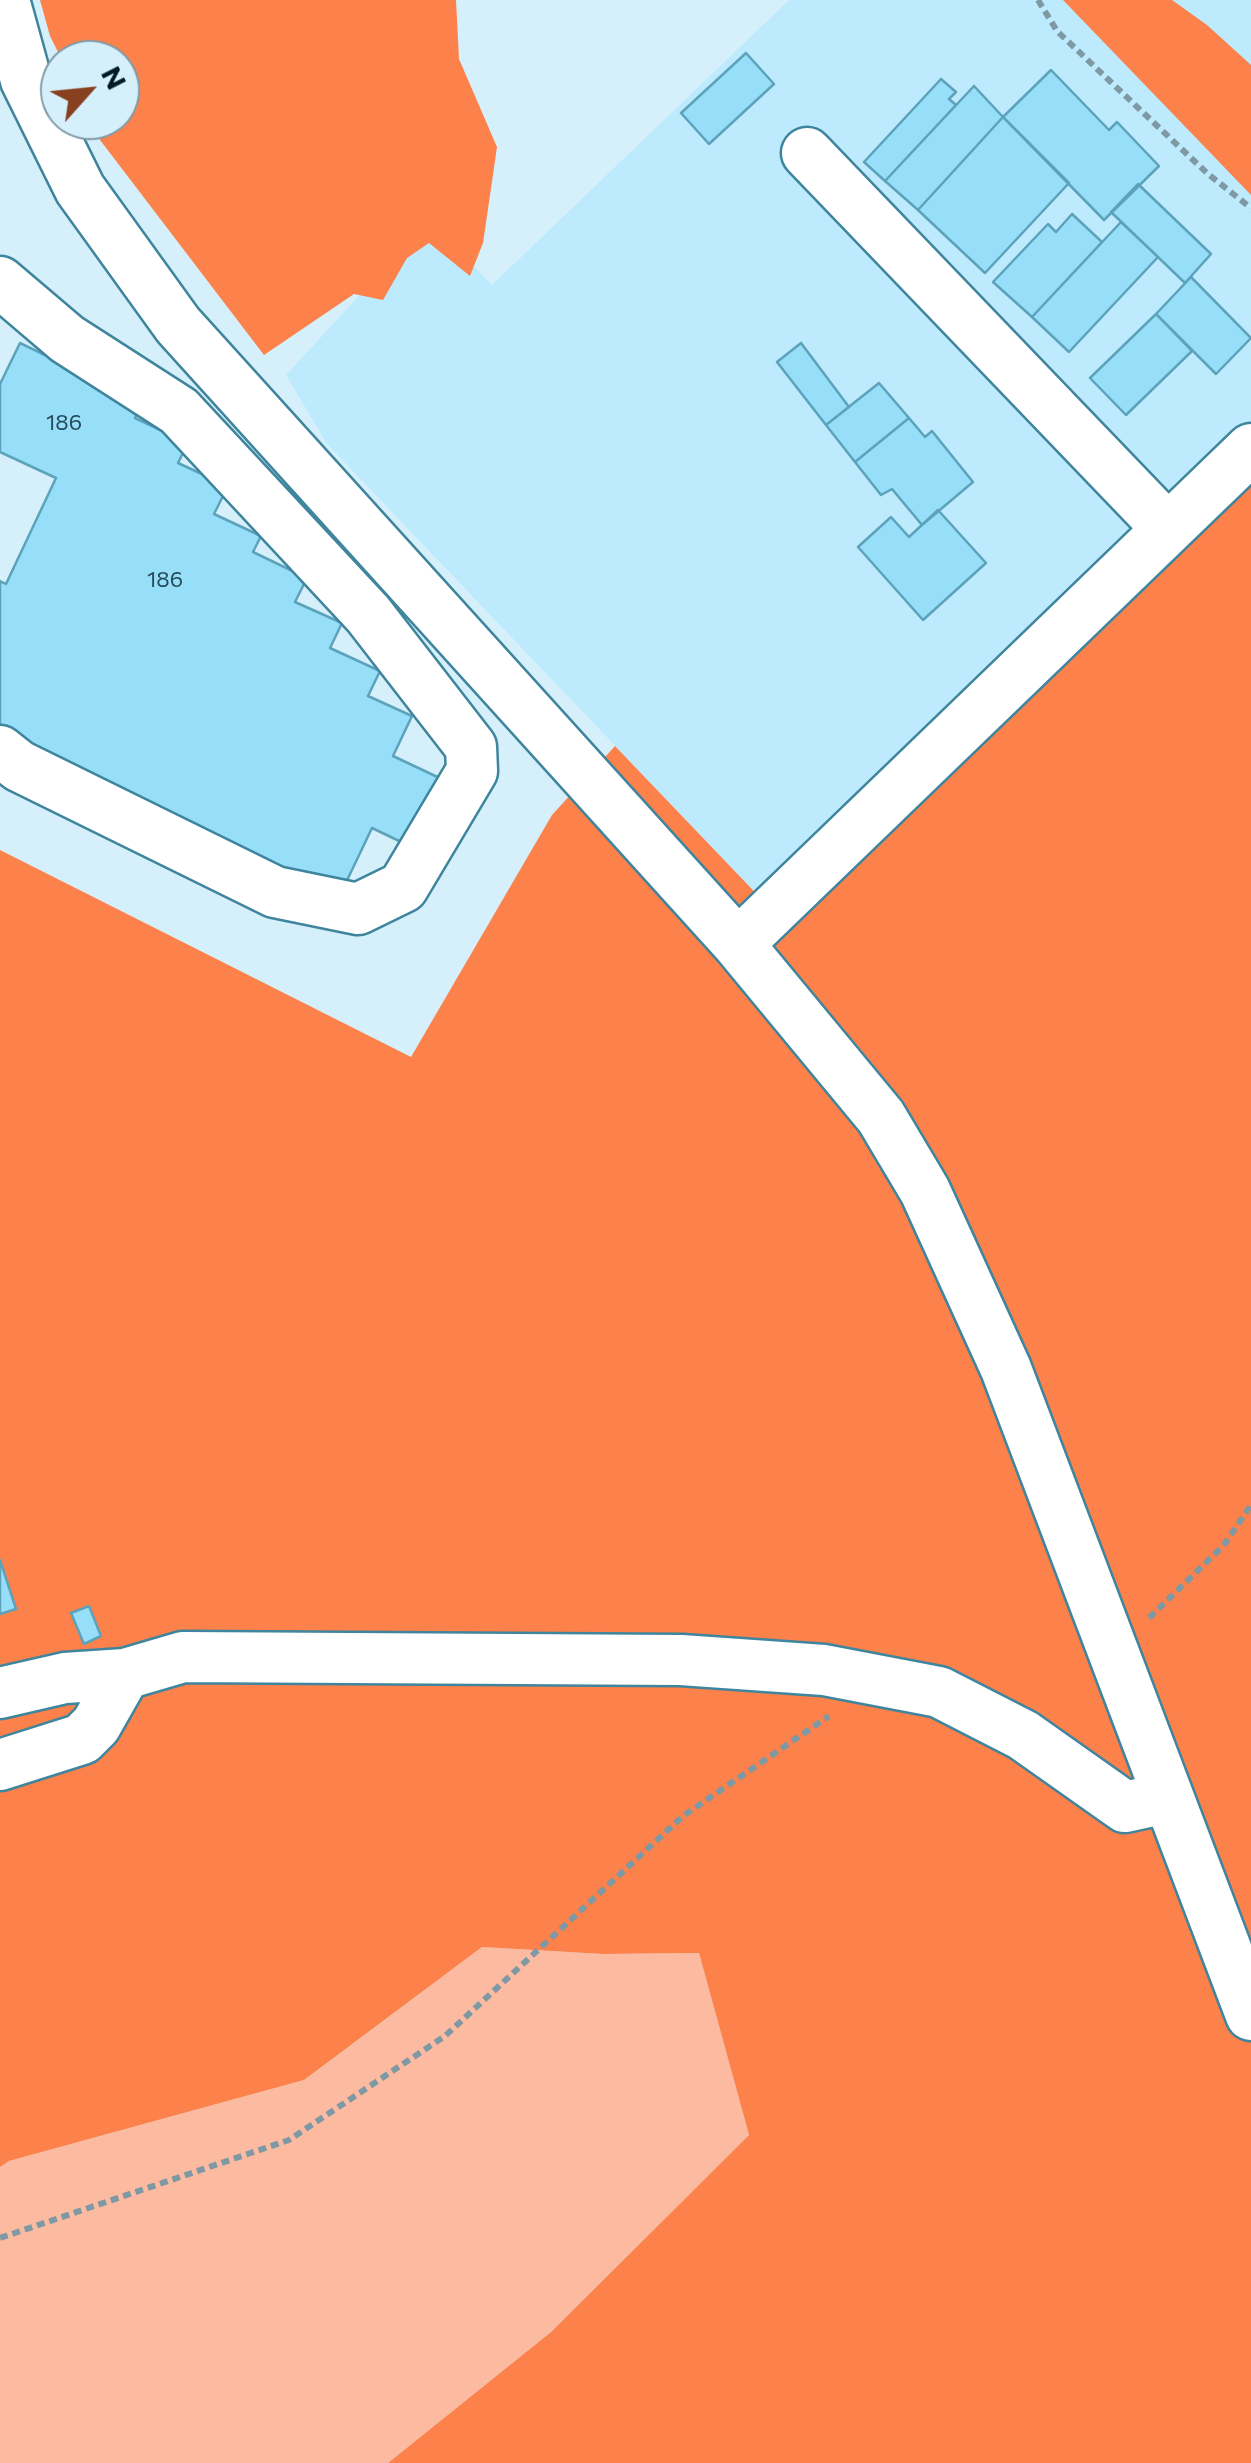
<!DOCTYPE html>
<style>
body{margin:0}
#map{position:relative;width:1251px;height:2463px;overflow:hidden;background:#d5f0fb;font-family:Commissioner,sans-serif}
canvas{display:block}
.north{position:absolute;left:40px;top:40px;width:100px;height:100px;box-sizing:border-box;background:#d5f0fb;border:2px solid #809ba5;border-radius:50%;rotate:63deg;font-size:28px;font-weight:700;line-height:40px;text-align:center;color:#001b24}
.north::after{content:'';display:block;margin:auto;width:35px;height:45px;background:#884120;clip-path:polygon(50% 0,100% 100%,50% 72%,0 100%)}
</style>
<div id="map">
<canvas width="1251" height="2463"></canvas>
<div class="north">N</div>
</div>
<script>
const c = document.querySelector('canvas').getContext('2d');
c.lineJoin = 'round';
function fill(path, color) {
  c.fillStyle = color;
  c.fill(path, 'evenodd');
}
function poly(rows) {
  const path = new Path2D();
  for (const r of rows) {
    path.moveTo(r[0], r[1]);
    for (let i = 2; i < r.length; i += 2) path.lineTo(r[i], r[i + 1]);
  }
  return path;
}
function strokePath(path, color, width, dash) {
  c.strokeStyle = color;
  c.lineWidth = width;
  c.lineCap = dash ? 'butt' : 'round';
  c.setLineDash(dash || []);
  c.stroke(path);
}
function label(font, color, halo, rows, align = 'center') {
  c.font = font + ' Commissioner,sans-serif';
  c.lineWidth = 10;
  c.setLineDash([]);
  c.textBaseline = 'middle';
  c.strokeStyle = halo;
  c.fillStyle = color;
  for (const [text, x, y, turn = 0] of rows) {
    c.save();
    c.translate(x, y);
    c.rotate((+turn || 0) * Math.PI / 180);
    c.textAlign = isNaN(turn) ? turn : align;
    if (halo) c.strokeText(text, 0, 0);
    c.fillText(text, 0, 0);
    c.restore();
  }
}
fill(poly([
 [789,0,1251,0,1251,449,772,910,327,444,286,375,429,220,492,285]
]), '#bdebfd');
fill(poly([
 [482,1947,603,1954,699,1953,749,2135,551,2332,388,2463,0,2463,0,2167,9,2161,304,2080]
]), '#fcbba0');
fill(poly([
 [40,0,456,0,459,59,497,147,483,243,470,276,429,243,407,258,383,300,354,294,264,355,100,140,91,120,120,120,120,60,62,60,50,36],
 [1063,0,1172,0,1207,25,1251,65,1251,195],
 [1251,449,1251,2463,388,2463,551,2332,749,2135,699,1953,603,1954,482,1947,304,2080,9,2161,0,2167,0,850,411,1057,552,815,615,746,772,910]
]), '#fc814a');
const building = poly([
 [746,53,774,84,709,144,681,113,746,53],
 [1051,70,1109,130,1117,122,1159,166,1104,220,1003,117,1051,70],
 [941,79,956,92,949,99,956,105,885,181,864,162,941,79],
 [974,86,1003,117,918,210,885,181,974,86],
 [1003,117,1069,183,985,273,918,210,1003,117],
 [1138,184,1211,254,1185,283,1111,212,1138,184],
 [1072,214,1102,242,1032,317,993,282,1048,224,1056,232,1072,214],
 [1121,222,1158,257,1069,352,1032,317,1121,222],
 [1191,277,1251,338,1216,374,1156,314,1191,277],
 [1156,314,1192,351,1126,415,1090,378,1156,314],
 [20,343,142,402,135,418,188,443,178,463,228,486,214,514,261,536,253,552,307,578,295,602,342,623,330,648,380,671,368,696,412,716,393,756,448,782,416,849,372,828,340,895,0,733,0,581,6,584,56,478,0,452,0,384,20,343],
 [801,343,849,407,826,425,777,362,801,343],
 [879,383,909,418,855,462,826,425,879,383],
 [909,418,925,437,932,431,973,482,922,525,892,489,881,495,855,462,909,418],
 [938,510,986,563,923,620,858,547,891,517,909,537,938,510],
 [0,1560,16,1609,0,1614,0,1560],
 [89,1606,101,1636,84,1644,71,1613,89,1606]
]);
fill(building, '#97def9');
strokePath(building, '#5ca2bb', 2.5);
const minor = poly([
 [4,0,26,80,80,189,178,325,738,944,881,1117,925,1191,1006,1369,1251,2015],
 [807,153,1168,529],
 [0,282,67,339,179,411,368,614,471,747,472,771,403,887,358,909,275,892,19,766,0,751],
 [738,944,1251,449],
 [0,1693,65,1678,125,1674],
 [0,1765,82,1739,96,1725,125,1674,183,1657,681,1660,824,1670,939,1692,1023,1735,1125,1807,1166,1798]
]);
strokePath(minor, '#3e859d', 55);
strokePath(poly([
 [1038,0,1057,31,1208,174,1251,208],
 [1149,1618,1224,1545,1251,1505],
 [0,2238,289,2140,445,2036,683,1816,829,1716]
]), '#7e99a3', 6, [8, 5]);
strokePath(minor, '#fff', 50);
label('22px', '#264c59', null, [
 ["186",64,423],
 ["186",165,580]
]);
</script>
